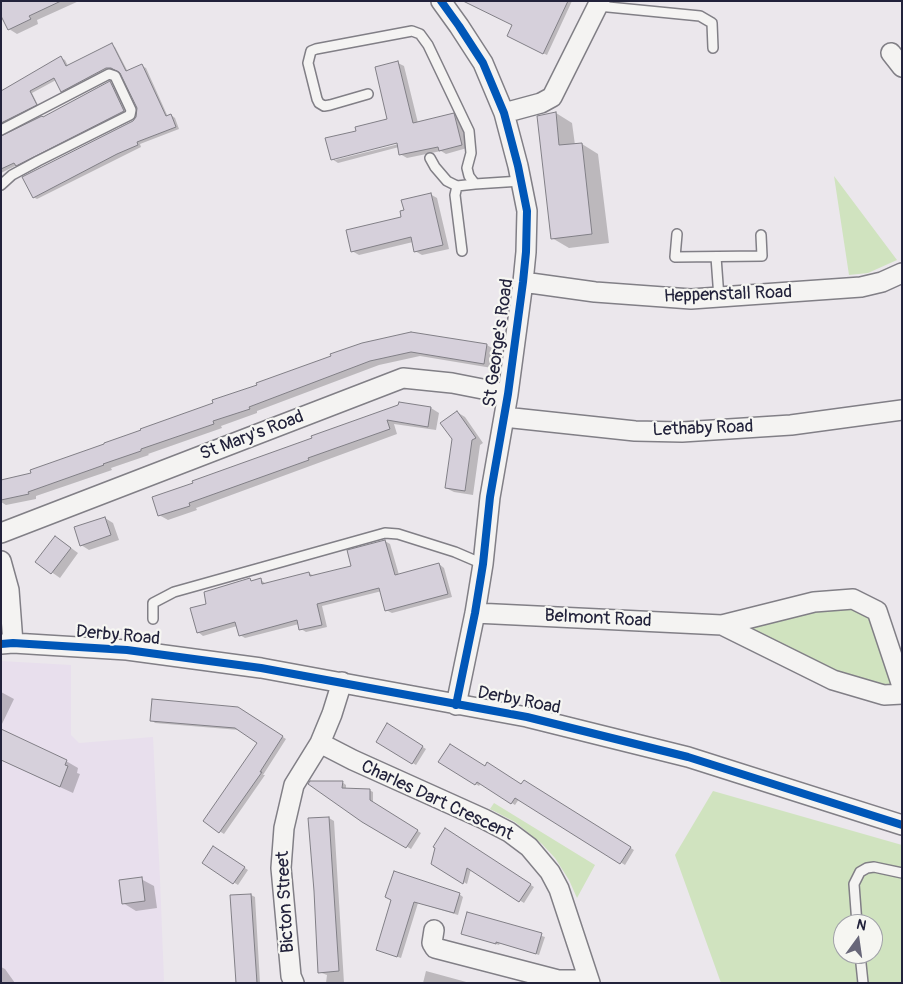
<!DOCTYPE html>
<style>
body{margin:0}
#map{position:relative;width:903px;height:984px;overflow:hidden;background:#ebe7ec;font-family:Pangolin,sans-serif}
canvas{display:block}
.frame{position:absolute;inset:0;border:2px solid #22223b;pointer-events:none}
.north{position:absolute;left:833px;top:914px;width:50px;height:50px;box-sizing:border-box;background:#f6f6f2;border:1px solid #a1a1a9;border-radius:50%;rotate:14deg;font-size:14px;font-weight:700;line-height:20px;text-align:center;color:#22223b}
.north::after{content:'';display:block;margin:auto;width:18px;height:22px;background:#686779;clip-path:polygon(50% 0,100% 100%,50% 72%,0 100%)}
</style>
<div id="map">
<canvas width="903" height="984"></canvas>
<div class="frame"></div>
<div class="north">N</div>
</div>
<script>
const c = document.querySelector('canvas').getContext('2d');
c.lineJoin = 'round';
function fill(path, color) {
  c.fillStyle = color;
  c.fill(path, 'evenodd');
}
function poly(rows) {
  const path = new Path2D();
  for (const r of rows) {
    path.moveTo(r[0], r[1]);
    for (let i = 2; i < r.length; i += 2) path.lineTo(r[i], r[i + 1]);
  }
  return path;
}
function strokePath(path, color, width, dash) {
  c.strokeStyle = color;
  c.lineWidth = width;
  c.lineCap = dash ? 'butt' : 'round';
  c.setLineDash(dash || []);
  c.stroke(path);
}
function label(font, color, halo, rows, align = 'center') {
  c.font = font + ' Pangolin,sans-serif';
  c.lineWidth = 4.5;
  c.setLineDash([]);
  c.textBaseline = 'middle';
  c.strokeStyle = halo;
  c.fillStyle = color;
  for (const [text, x, y, turn = 0] of rows) {
    c.save();
    c.translate(x, y);
    c.rotate((+turn || 0) * Math.PI / 180);
    c.textAlign = isNaN(turn) ? turn : align;
    if (halo) c.strokeText(text, 0, 0);
    c.fillText(text, 0, 0);
    c.restore();
  }
}
fill(poly([
 [1,661,71,665,71,735,79,743,153,737,160,879,164,981,161,983,1,983]
]), '#e8dfed');
fill(poly([
 [834,176,897,260,868,273,849,275],
 [814,602,877,612,902,687,884,695,723,625],
 [713,791,902,845,902,983,721,983,675,855],
 [843,924,873,924,873,954,843,954],
 [494,803,595,865,577,898,569,880,555,858,542,844,515,822,490,809]
]), '#d0e3bf');
fill(poly([
 [1,1,79,1,37,20,38,24,17,34,9,29],
 [472,1,572,1,547,55,512,38,514,25],
 [112,45,115,47,128,72,142,66,146,68,168,117,171,115,175,118,179,129,140,144,141,147,37,199,33,197,134,122,136,119,138,111,120,71,111,70,66,93,62,91,56,80,32,93,39,107,1,127,1,91,61,58,65,60,68,66],
 [398,63,404,66,418,123,453,115,460,118,467,148,446,154,441,151,407,158,400,154,399,147,338,163,332,159,357,132,388,120],
 [402,140,403,143,335,160,335,158],
 [110,82,113,84,127,113,20,167,17,165,1,173,1,137,44,118],
 [556,113,572,123,575,145,582,144,598,154,609,243,569,248,552,238],
 [430,194,437,198,449,249,422,255,415,251,413,242,359,255,352,251,403,218],
 [487,345,495,350,492,368,420,356,379,365,257,411,257,413,221,426,222,428,148,454,149,455,111,468,112,470,36,496,36,499,6,505,1,502,1,481,32,474,332,357],
 [399,406,431,408,439,413,436,430,394,424,397,434,196,508,197,510,168,520,159,515],
 [457,412,465,417,483,443,480,445,473,495,454,492,446,488],
 [105,518,113,523,119,540,89,550,81,545],
 [385,541,390,544,399,575,439,564,444,568,452,597,392,613,386,610,382,591,322,606,327,627,306,632,301,629,299,624,245,638,240,635,237,626,203,636,198,632,208,605,250,580,254,582,261,580,266,584,309,573,314,576,353,566],
 [63,542,78,553,60,578,37,562],
 [1,692,14,699,1,726],
 [242,710,286,739,263,775,265,775,224,834,204,821,259,742,239,730,155,723,152,720],
 [388,725,426,749,416,765,378,741],
 [1,760,66,761,78,768,77,773,80,774,73,793],
 [440,762,485,768,522,786,528,784,634,850,625,865,519,799,515,805,481,783,479,786],
 [342,782,346,785,346,790,369,790,373,792,373,804,421,833,411,849,363,821,309,784],
 [329,818,334,821,344,983,326,983,327,975,319,972],
 [445,830,534,887,524,903,471,869,467,884,432,863],
 [217,850,248,870,238,885,203,863],
 [141,879,154,886,157,908,136,911,123,903],
 [459,894,463,897,458,915,418,903,401,958,381,951,393,900],
 [251,895,255,897,260,983,237,983,231,896],
 [468,913,545,937,539,955,500,943,499,945,466,935],
 [1,967,5,969,15,983,1,983],
 [426,971,470,983,423,983]
]), '#0003');
const building = poly([
 [1,1,61,1,29,16,31,19,8,30,1,16,1,1],
 [463,1,568,1,543,54,507,36,512,25,463,1],
 [112,43,126,71,142,64,166,116,171,114,176,127,137,142,138,145,117,154,33,198,22,177,133,121,136,117,137,108,120,73,111,68,106,68,61,92,54,78,30,91,37,105,1,123,1,91,61,56,66,66,112,43],
 [398,61,413,123,454,113,462,145,439,151,438,147,399,155,397,143,331,160,325,138,356,131,355,127,387,119,375,67,398,61],
 [110,81,124,111,16,166,14,163,1,169,1,136,42,116,43,117,110,81],
 [556,112,559,145,582,143,592,234,551,239,537,116,556,112],
 [431,193,443,245,414,252,411,237,351,252,346,230,401,217,400,211,404,210,401,200,431,193],
 [411,332,487,344,484,364,411,352,370,361,249,407,250,409,213,421,214,424,141,449,141,451,103,464,104,465,28,492,29,494,1,500,1,480,31,473,30,470,104,444,104,443,141,430,140,429,213,403,212,400,257,385,256,383,331,356,330,354,362,343,411,332],
 [399,402,431,407,428,427,387,420,390,429,308,458,309,460,189,503,190,506,158,516,152,497,193,483,192,481,312,438,311,436,398,405,399,402],
 [457,411,476,438,472,440,465,491,445,488,452,439,440,423,457,411],
 [105,517,111,535,80,546,74,527,105,517],
 [55,536,71,548,51,574,35,562,55,536],
 [385,540,395,575,439,563,448,594,385,611,379,588,317,604,322,625,299,630,297,620,239,636,235,622,197,633,190,608,206,604,204,592,250,578,251,581,261,578,262,584,309,572,310,576,351,566,347,550,385,540],
 [152,699,238,707,283,736,260,772,262,772,219,833,203,821,257,743,235,728,150,721,152,699],
 [387,723,423,746,412,764,376,742,387,723],
 [1,729,67,760,65,765,68,766,60,787,1,760,1,729],
 [450,744,485,766,487,762,521,784,524,780,631,847,620,864,515,798,511,804,477,782,475,785,438,762,450,744],
 [310,781,343,781,342,788,370,789,370,800,418,830,406,848,362,822,308,784,310,781],
 [329,817,339,971,318,973,314,891,308,818,329,817],
 [445,828,531,884,519,902,467,868,463,884,431,864,435,848,433,847,445,828],
 [213,846,245,867,233,884,202,863,213,846],
 [394,871,460,893,454,913,414,902,397,957,376,950,391,900,385,897,394,871],
 [142,877,145,901,122,904,119,880,142,877],
 [251,894,257,983,236,983,230,895,251,894],
 [467,912,542,933,536,954,496,942,496,944,461,934,467,912]
]);
fill(building, '#d6d0db');
strokePath(building, '#817f86', 1);
const lane = poly([
 [598,6,700,16,712,23,713,48],
 [368,94,330,105,324,106,319,103,317,99,308,63,311,51,316,49,412,31,420,34,428,45,469,131,471,153,467,168,469,176,475,184,521,181],
 [1,130,109,74,115,76,131,110,130,115,38,161,12,175,1,185],
 [430,158,435,167,447,181,457,186],
 [677,234,675,257,762,256,761,235],
 [462,251,455,195,457,186,475,184],
 [716,257,719,298],
 [153,619,153,603,174,592,385,533,398,534,455,552,483,564],
 [857,924,854,884,860,872,867,868,874,867,902,873],
 [860,954,863,983]
]);
const street = poly([
 [441,1,459,26,483,63,504,113,518,166,527,211,526,252,523,282,508,394,490,497,483,564,475,613,456,705],
 [891,53,902,67],
 [504,113,541,103,552,97,600,1],
 [523,282,595,292,691,299,861,287,882,282,902,273],
 [504,417,635,431,682,432,791,425,902,410],
 [1,533,403,378,452,383,508,394],
 [1,561,9,590,13,643],
 [475,613,722,625,833,680,884,695,902,694],
 [722,625,814,602,853,599,877,611,902,686],
 [1,644,13,643,127,650,261,668,527,717,688,757,902,825],
 [320,743,353,760,484,819,509,832,529,847,550,872,559,889,590,983],
 [434,930,432,943,435,948,558,980,589,980],
 [294,983,291,976,281,868,284,828,294,785,320,743,332,714,342,682]
]);
strokePath(lane, '#817f86', 12);
strokePath(street, '#817f86', 22);
strokePath(lane, '#f4f3f2', 9);
strokePath(street, '#f4f3f2', 19);
strokePath(poly([
 [441,1,459,26,483,63,504,113,518,166,527,211,526,252,523,282,508,394,490,497,483,564,475,613,456,705],
 [1,644,13,643,127,650,261,668,527,717,688,757,902,825]
]), '#0057b8', 8);
label('18px', '#22223b', '#f6f6f2', [
 ["Heppenstall Road",728,295,-2],
 ["St George's Road",499,343,-82],
 ["Lethaby Road",703,429,-2],
 ["St Mary's Road",252,436,-21],
 ["Belmont Road",598,619,3],
 ["Derby Road",118,636,5],
 ["Derby Road",519,701,11],
 ["Charles Dart Crescent",437,801,25],
 ["Bicton Street",286,902,-93]
]);
</script>
